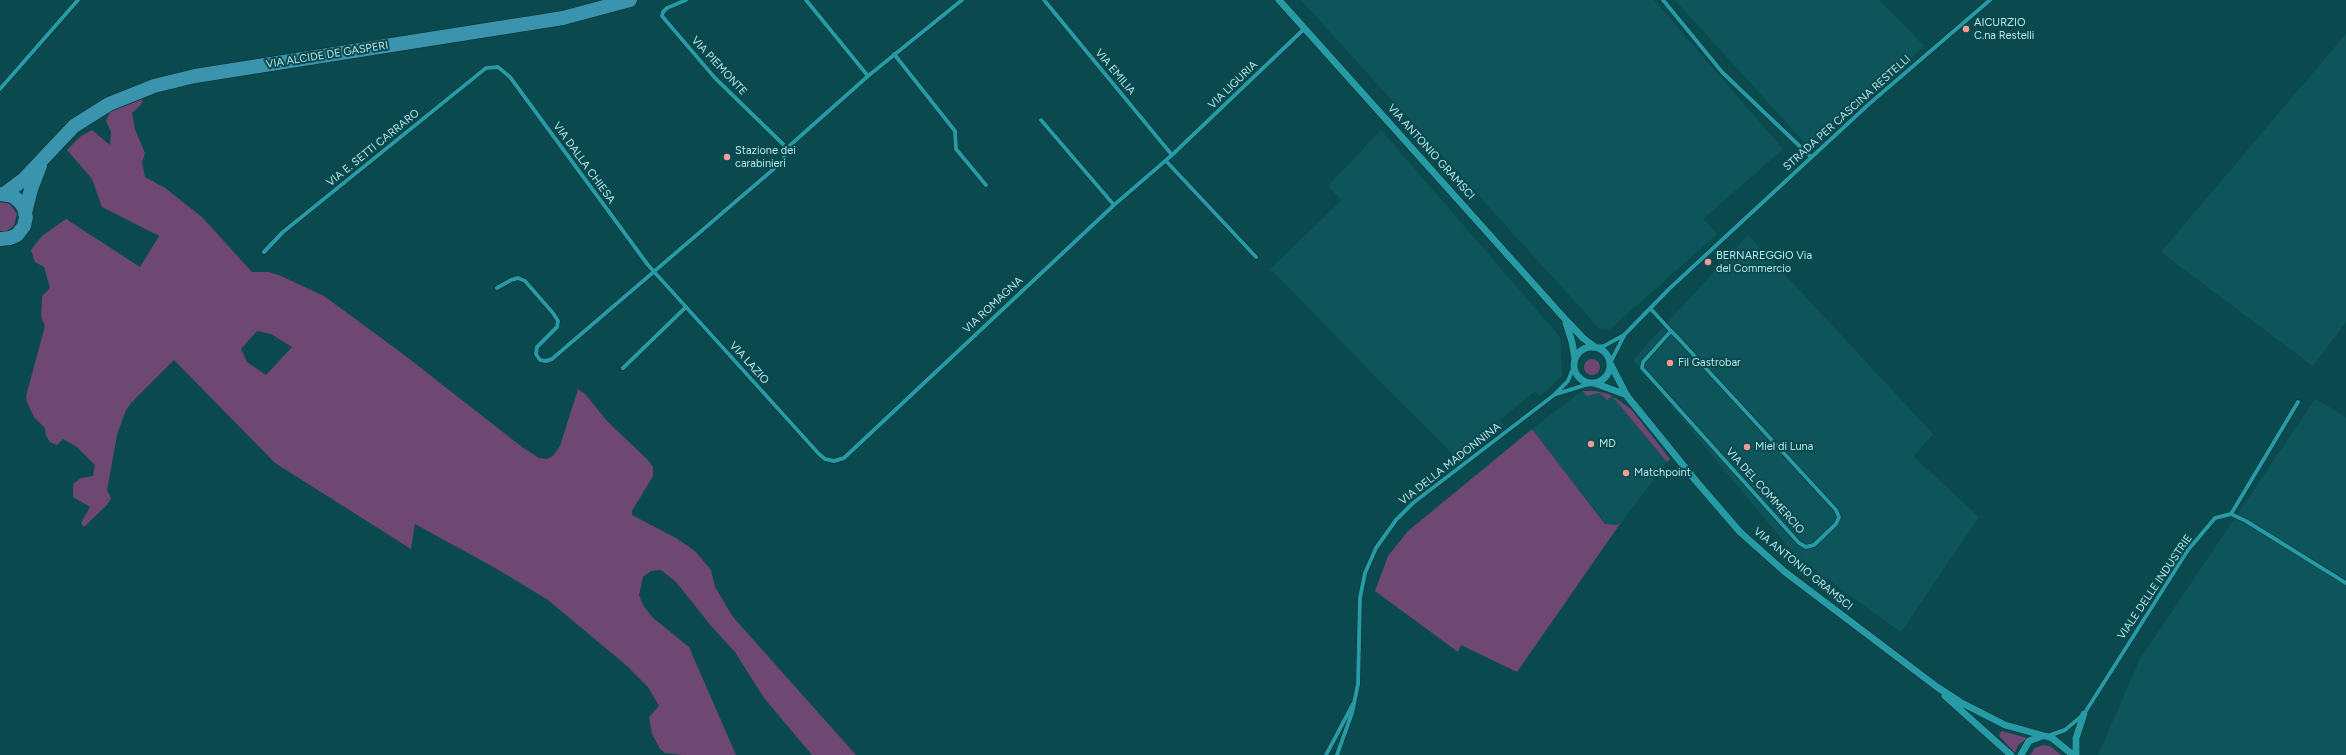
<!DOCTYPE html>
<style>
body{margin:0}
canvas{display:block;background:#0a494e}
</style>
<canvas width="2346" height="755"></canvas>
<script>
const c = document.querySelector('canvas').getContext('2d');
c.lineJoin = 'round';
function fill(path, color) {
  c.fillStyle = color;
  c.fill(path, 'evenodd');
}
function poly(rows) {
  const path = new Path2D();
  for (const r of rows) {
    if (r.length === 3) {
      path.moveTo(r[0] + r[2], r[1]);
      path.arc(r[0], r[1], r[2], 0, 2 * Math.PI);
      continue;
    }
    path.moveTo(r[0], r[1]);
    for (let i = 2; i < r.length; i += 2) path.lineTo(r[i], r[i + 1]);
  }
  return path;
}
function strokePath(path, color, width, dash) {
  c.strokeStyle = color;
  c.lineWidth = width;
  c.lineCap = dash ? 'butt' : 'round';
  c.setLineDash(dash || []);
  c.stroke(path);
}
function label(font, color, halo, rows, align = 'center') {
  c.font = font + ' Figtree,sans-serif';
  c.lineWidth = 4;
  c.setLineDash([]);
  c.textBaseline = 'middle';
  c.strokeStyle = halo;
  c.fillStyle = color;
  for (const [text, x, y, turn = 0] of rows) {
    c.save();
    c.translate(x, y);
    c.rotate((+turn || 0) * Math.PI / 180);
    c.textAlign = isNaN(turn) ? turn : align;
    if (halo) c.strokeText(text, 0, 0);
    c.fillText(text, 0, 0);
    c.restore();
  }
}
fill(poly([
 [1301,0,1654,0,1783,149,1703,219,1717,234,1610,329,1599,328],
 [1675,0,1879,0,1924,46,1819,140,1804,142],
 [2346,34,2346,322,2313,366,2161,252],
 [1381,130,1560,337,1562,376,1540,396,1535,391,1500,420,1504,426,1458,460,1270,269,1342,200,1328,186],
 [1748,235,1933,434,1913,456,1979,517,1901,632,1797,557,1633,360],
 [1582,391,1587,396,1600,393,1612,396,1667,462,1613,533,1532,429],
 [2315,399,2346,417,2346,755,2098,755,2140,659]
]), '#0e555b');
fill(poly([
 [143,99,141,105,132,113,135,129,145,153,142,163,145,177,165,188,202,217,252,272,268,272,279,275,324,296,403,354,522,447,539,458,547,459,553,456,560,446,578,389,585,394,608,422,647,459,653,467,653,476,632,511,632,515,676,538,695,551,711,570,715,587,733,617,856,755,812,755,764,698,735,652,712,627,676,582,661,570,651,571,643,577,639,595,643,605,652,617,689,647,736,755,682,755,665,753,660,749,652,734,649,717,659,706,648,687,627,666,548,600,497,569,415,524,411,549,275,463,174,360,131,403,126,410,117,435,107,490,111,498,107,505,84,527,81,523,90,507,73,497,73,484,81,478,93,476,95,465,77,447,63,439,57,445,50,442,46,436,45,428,34,417,27,402,26,396,45,326,41,317,42,296,50,288,44,267,35,262,31,250,42,236,66,219,140,267,159,236,102,207,92,179,67,150,81,136,92,130,110,145,111,132,106,121,110,112],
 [257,331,271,334,292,347,266,375,247,362,241,349],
 [0,202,10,204,17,214,14,226,7,231,0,231],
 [1592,367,8],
 [1582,391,1596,391,1608,394,1612,396,1620,401,1632,410,1670,459,1667,462,1612,396,1607,400,1600,393,1587,396],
 [1532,429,1605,524,1617,525,1622,521,1517,672,1461,645,1458,652,1375,591,1388,556,1408,531],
 [2002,731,2027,738,2027,739,2018,745,2015,753,2000,737,1999,734],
 [2043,745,2050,746,2061,755,2030,755,2035,748]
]), '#6e4772');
const minor = poly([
 [686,0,667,8,663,12,662,16,715,78,787,148],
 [806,0,868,76],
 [1044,0,1172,155],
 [1663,0,1722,72,1811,157],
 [894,54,955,131,956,149,986,185],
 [0,89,78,0],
 [1041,120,1114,205],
 [1166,161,1256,257],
 [264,252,283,232,486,68,498,67,510,77,648,265,819,454,825,459,834,461,844,458,1114,205,1172,155,1305,28],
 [497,288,511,280,518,278,525,281,553,313,558,321,557,327,537,347,536,354,540,360,546,361,552,359,783,161,787,148,868,76,962,0],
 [1650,308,1671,331,1679,339,1836,510,1839,517,1836,524,1814,545,1806,547,1799,543,1642,368,1643,362,1671,331],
 [1595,347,1604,346,1624,335],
 [1610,363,1625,334,1669,289,1869,104,1990,0],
 [623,368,686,307],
 [1556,394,1592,383],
 [2231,514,2298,402],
 [2048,736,2065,730,2084,714,2188,550,2215,518,2231,514,2246,521,2346,583],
 [1326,755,1353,704],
 [1337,755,1352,713,1358,684,1360,598,1365,573,1376,548,1396,520,1413,503,1554,395,1568,381,1574,366]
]);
const tertiary = poly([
 [1279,0,1565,319,1583,338,1595,347],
 [1566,323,1572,342,1575,359],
 [1592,365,18],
 [1610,363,1627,396,1696,481,1740,532,1785,572,1937,687,1960,702,2005,725,2052,738,2073,755],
 [1594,383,1627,395],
 [1945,696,2011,755],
 [2021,755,2029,741,2042,736],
 [2076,755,2076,738,2084,714]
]);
const secondary = poly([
 [0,194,13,196,19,201,24,208,26,217,24,226,17,235,10,238,0,239],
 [4,194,23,180,74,126,109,104,154,86,195,76,563,18,630,0],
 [25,213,31,189,40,166]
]);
strokePath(minor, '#092d30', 5);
strokePath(tertiary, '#092d30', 8);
strokePath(secondary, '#092d30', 15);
strokePath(minor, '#269ba5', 4);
strokePath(tertiary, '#269ba5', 7);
strokePath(secondary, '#3a94ad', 14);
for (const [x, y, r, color] of [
 [1966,29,4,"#f59b96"],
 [727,157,4,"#f59b96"],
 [1708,262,4,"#f59b96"],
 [1670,363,4,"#f59b96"],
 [1591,444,4,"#f59b96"],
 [1747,447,4,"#f59b96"],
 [1626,473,4,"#f59b96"]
]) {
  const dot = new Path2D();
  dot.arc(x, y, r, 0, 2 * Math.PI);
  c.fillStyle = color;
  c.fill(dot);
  strokePath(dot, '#0a494e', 1.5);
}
label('11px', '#b7e7eb', '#0a494e', [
 ["AICURZIO",1974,23],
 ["C.na Restelli",1974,36],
 ["Stazione dei",735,151],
 ["carabinieri",735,164],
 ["BERNAREGGIO Via",1716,256],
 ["del Commercio",1716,269],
 ["Fil Gastrobar",1678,363],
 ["MD",1599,444],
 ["Miel di Luna",1755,447],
 ["Matchpoint",1634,473]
], 'left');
label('11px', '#b7e7eb', '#0a494e', [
 ["VIA ALCIDE DE GASPERI",327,55,-9],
 ["VIA PIEMONTE",719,66,47],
 ["VIA EMILIA",1115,72,50],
 ["VIA LIGURIA",1233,85,-44],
 ["STRADA PER CASCINA RESTELLI",1847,113,-42],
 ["VIA E. SETTI CARRARO",373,148,-39],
 ["VIA ANTONIO GRAMSCI",1431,152,48],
 ["VIA DALLA CHIESA",584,163,54],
 ["VIA ROMAGNA",993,305,-43],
 ["VIA LAZIO",749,363,48],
 ["VIA DELLA MADONNINA",1450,464,-38],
 ["VIA DEL COMMERCIO",1765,491,48],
 ["VIA ANTONIO GRAMSCI",1803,569,39],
 ["VIALE DELLE INDUSTRIE",2155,587,-56]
]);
</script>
